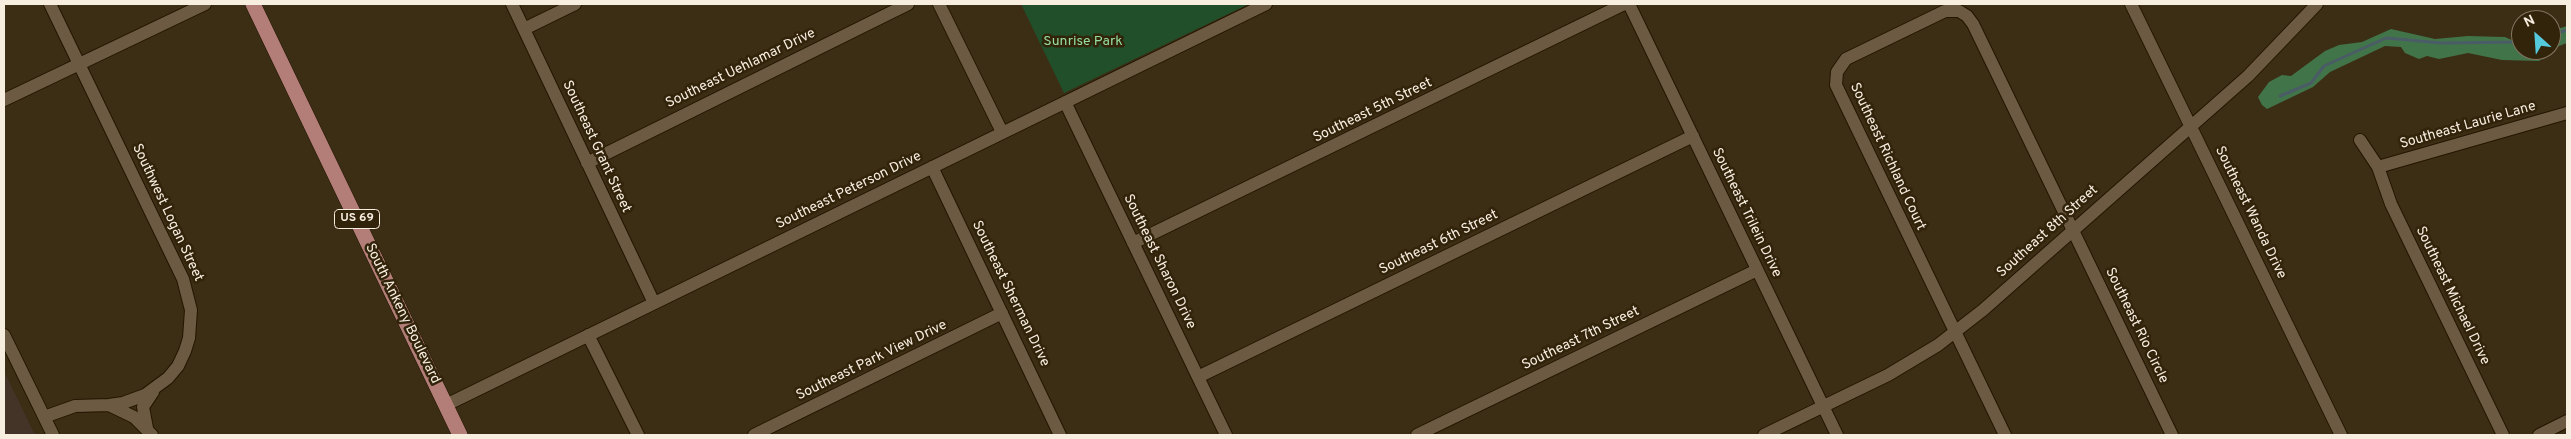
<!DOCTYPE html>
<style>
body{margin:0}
#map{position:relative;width:2571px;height:439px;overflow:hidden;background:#3c2d15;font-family:Overpass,sans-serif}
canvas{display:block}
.frame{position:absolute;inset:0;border:5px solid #f8eee0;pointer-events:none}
.north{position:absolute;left:2511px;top:10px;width:50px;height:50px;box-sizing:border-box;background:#32230b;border:1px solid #817460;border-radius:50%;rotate:334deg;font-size:14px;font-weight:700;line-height:20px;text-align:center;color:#f8eee0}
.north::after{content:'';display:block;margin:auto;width:18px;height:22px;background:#54cadc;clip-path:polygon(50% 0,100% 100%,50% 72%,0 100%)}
</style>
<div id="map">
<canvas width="2571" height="439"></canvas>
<div class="frame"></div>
<div class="north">N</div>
</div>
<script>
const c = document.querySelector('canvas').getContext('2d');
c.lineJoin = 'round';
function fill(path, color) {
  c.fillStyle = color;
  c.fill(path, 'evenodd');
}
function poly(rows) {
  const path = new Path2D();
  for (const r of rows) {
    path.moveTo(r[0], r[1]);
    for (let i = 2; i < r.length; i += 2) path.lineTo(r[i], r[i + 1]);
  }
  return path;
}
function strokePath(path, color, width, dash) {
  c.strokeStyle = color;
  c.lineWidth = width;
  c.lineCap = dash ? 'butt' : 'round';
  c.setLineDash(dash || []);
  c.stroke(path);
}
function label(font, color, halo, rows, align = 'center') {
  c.font = font + ' Overpass,sans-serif';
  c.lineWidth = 5;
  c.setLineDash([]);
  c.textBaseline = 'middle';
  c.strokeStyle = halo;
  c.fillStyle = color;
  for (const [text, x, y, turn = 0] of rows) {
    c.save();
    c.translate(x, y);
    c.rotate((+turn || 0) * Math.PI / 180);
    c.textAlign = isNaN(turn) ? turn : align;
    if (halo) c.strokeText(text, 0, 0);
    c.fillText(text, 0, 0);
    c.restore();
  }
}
fill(poly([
 [4,371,35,435,4,435]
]), '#443428');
fill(poly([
 [1021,4,1249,4,1064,93]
]), '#214f29');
fill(poly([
 [2567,26,2567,43,2559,46,2539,61,2502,60,2468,53,2439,59,2427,56,2419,59,2405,53,2401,47,2385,46,2330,72,2313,87,2267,109,2262,105,2258,97,2269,82,2282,75,2291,76,2325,51,2339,45,2362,42,2391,29,2435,39,2468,36,2505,37,2521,44,2521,50,2551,50,2551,31]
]), '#427449');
strokePath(poly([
 [2551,35,2567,30],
 [2280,96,2311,83,2324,66,2386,38,2441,43,2521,42]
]), '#4a5d66', 3);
const minor = poly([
 [50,4,183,279,191,310,189,338,185,351,178,366,168,378,145,395,123,403,109,405],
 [512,4,654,303],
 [939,4,1002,132],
 [1629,4,1837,435],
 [2131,4,2341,435],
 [524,29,575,4],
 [4,100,205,4],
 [1065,102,1226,435],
 [2360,140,2378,167,2391,204,2503,435],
 [587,163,908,4],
 [932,167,1060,435],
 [2378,167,2567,113],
 [1133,243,1624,4],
 [4,335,53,435],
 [588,335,638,435],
 [1198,377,1693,136],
 [446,405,1266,4],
 [44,417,75,406,109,405,134,417,152,435],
 [147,428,143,407,153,392],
 [754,435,1002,313],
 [1417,435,1757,270],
 [1764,435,1888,375,1938,345,1983,310,2248,76,2317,4],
 [2005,435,1836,85,1837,72,1846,59,1945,11,1959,11,1967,16,1973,24,2172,435],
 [2539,435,2567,421]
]);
const major = poly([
 [253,4,460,435]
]);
strokePath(minor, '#231500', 14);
strokePath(major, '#231500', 16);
strokePath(minor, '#6c5b42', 12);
strokePath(major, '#b27e77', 15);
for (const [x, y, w] of [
 [357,219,45]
]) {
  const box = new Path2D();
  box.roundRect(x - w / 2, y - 9.5, w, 19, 4);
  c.fillStyle = '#32230b';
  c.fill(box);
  strokePath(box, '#f8eee0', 1);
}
label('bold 12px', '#f8eee0', null, [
 ["US 69",357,219]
]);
label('14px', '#94de9d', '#32230b', [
 ["Sunrise Park",1083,42]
]);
label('14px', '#f8eee0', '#32230b', [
 ["Southeast Uehlamar Drive",741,69,-26],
 ["Southeast 5th Street",1373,111,-26],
 ["Southeast Laurie Lane",2468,126,-16],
 ["Southeast Grant Street",596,147,65],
 ["Southeast Richland Court",1887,157,65],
 ["Southeast Peterson Drive",849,191,-26],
 ["Southwest Logan Street",167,213,65],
 ["Southeast Trilein Drive",1746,213,64],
 ["Southeast Wanda Drive",2250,213,64],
 ["Southeast 8th Street",2048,232,-42],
 ["Southeast 6th Street",1439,243,-26],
 ["Southeast Sharon Drive",1159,262,64],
 ["Southeast Sherman Drive",1010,294,64],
 ["Southeast Michael Drive",2452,296,64],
 ["South Ankeny Boulevard",402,314,64],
 ["Southeast Rio Circle",2136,326,64],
 ["Southeast 7th Street",1581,339,-26],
 ["Southeast Park View Drive",872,361,-26]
]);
</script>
